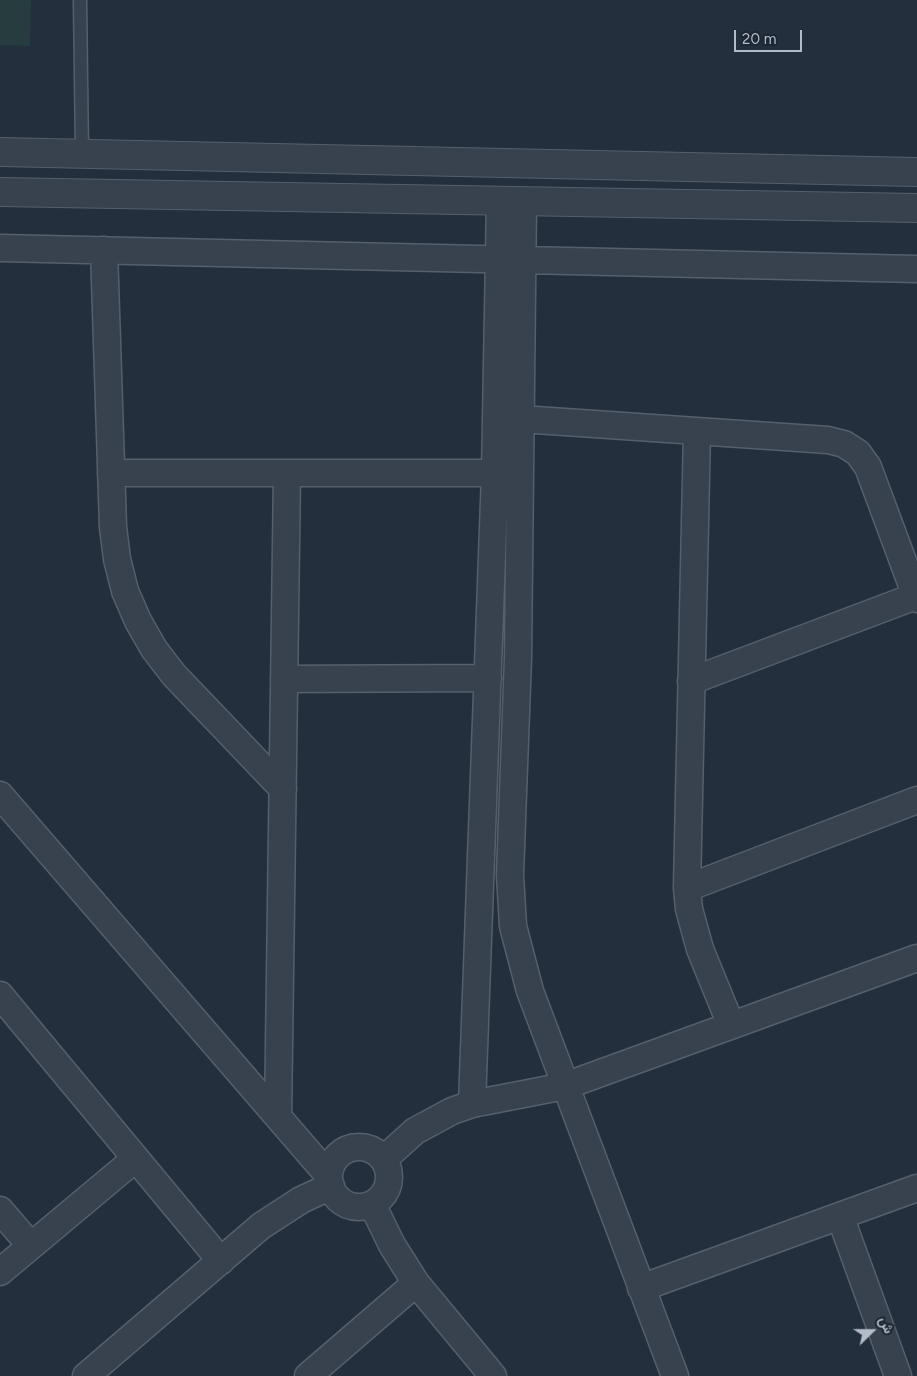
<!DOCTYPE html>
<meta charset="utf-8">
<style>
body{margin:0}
#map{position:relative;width:917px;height:1376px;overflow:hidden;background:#242f3e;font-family:Figtree,Vazirmatn,sans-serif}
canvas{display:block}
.north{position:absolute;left:847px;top:1306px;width:50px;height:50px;-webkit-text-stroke:4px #1d2633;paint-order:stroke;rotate:68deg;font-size:14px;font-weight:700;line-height:20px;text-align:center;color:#b4bcc9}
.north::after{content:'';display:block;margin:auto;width:18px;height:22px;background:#b4bcc9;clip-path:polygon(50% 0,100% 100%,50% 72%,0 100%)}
.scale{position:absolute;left:734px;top:30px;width:68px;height:22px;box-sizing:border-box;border:2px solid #b4bcc9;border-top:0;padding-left:6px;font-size:15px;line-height:18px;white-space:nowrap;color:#b4bcc9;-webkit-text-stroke:4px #1d2633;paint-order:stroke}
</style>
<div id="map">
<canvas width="917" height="1376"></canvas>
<div class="north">ش</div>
<div class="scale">20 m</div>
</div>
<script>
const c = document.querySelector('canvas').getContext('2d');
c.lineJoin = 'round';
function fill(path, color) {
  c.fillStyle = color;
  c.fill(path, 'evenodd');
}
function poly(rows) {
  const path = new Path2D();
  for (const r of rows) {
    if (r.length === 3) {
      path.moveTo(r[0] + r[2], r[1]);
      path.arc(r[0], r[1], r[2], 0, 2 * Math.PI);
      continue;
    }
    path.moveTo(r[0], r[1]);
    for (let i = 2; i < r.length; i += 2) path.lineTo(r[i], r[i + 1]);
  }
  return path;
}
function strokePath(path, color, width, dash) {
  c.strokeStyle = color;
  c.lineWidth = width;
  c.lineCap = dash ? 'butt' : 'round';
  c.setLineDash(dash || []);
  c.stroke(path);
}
fill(poly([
 [0,0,31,0,30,46,0,45]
]), '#263c3f');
const service = poly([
 [80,0,82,154]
]);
const minor = poly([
 [523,201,518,658,510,875,513,926,530,991,675,1376],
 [0,248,917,269],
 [104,250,113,527,117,559,125,591,138,621,154,649,174,675,283,789],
 [521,419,828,440,844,444,858,453,868,467,917,599],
 [697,431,687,888,689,909,700,949,731,1025],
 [111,473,495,473],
 [284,679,488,678],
 [691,681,916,596],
 [0,795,329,1176],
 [687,888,917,800],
 [0,995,221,1261],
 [472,1104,495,473,500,201],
 [278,1117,287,473],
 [359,1177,30],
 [384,1159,415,1131,452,1111,472,1104,565,1086,917,958],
 [372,1204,392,1245,416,1283,493,1376],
 [0,1210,30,1245],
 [840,1216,898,1376],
 [0,1272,135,1159],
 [641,1288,917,1188],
 [86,1376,261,1226,301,1200,331,1186],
 [308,1376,416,1283]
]);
const tertiary = poly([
 [0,152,917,172],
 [0,192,917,208]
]);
strokePath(service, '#565f6c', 15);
strokePath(minor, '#565f6c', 29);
strokePath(tertiary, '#565f6c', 30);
strokePath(service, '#38414e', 12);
strokePath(minor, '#38414e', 26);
strokePath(tertiary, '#38414e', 28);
</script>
